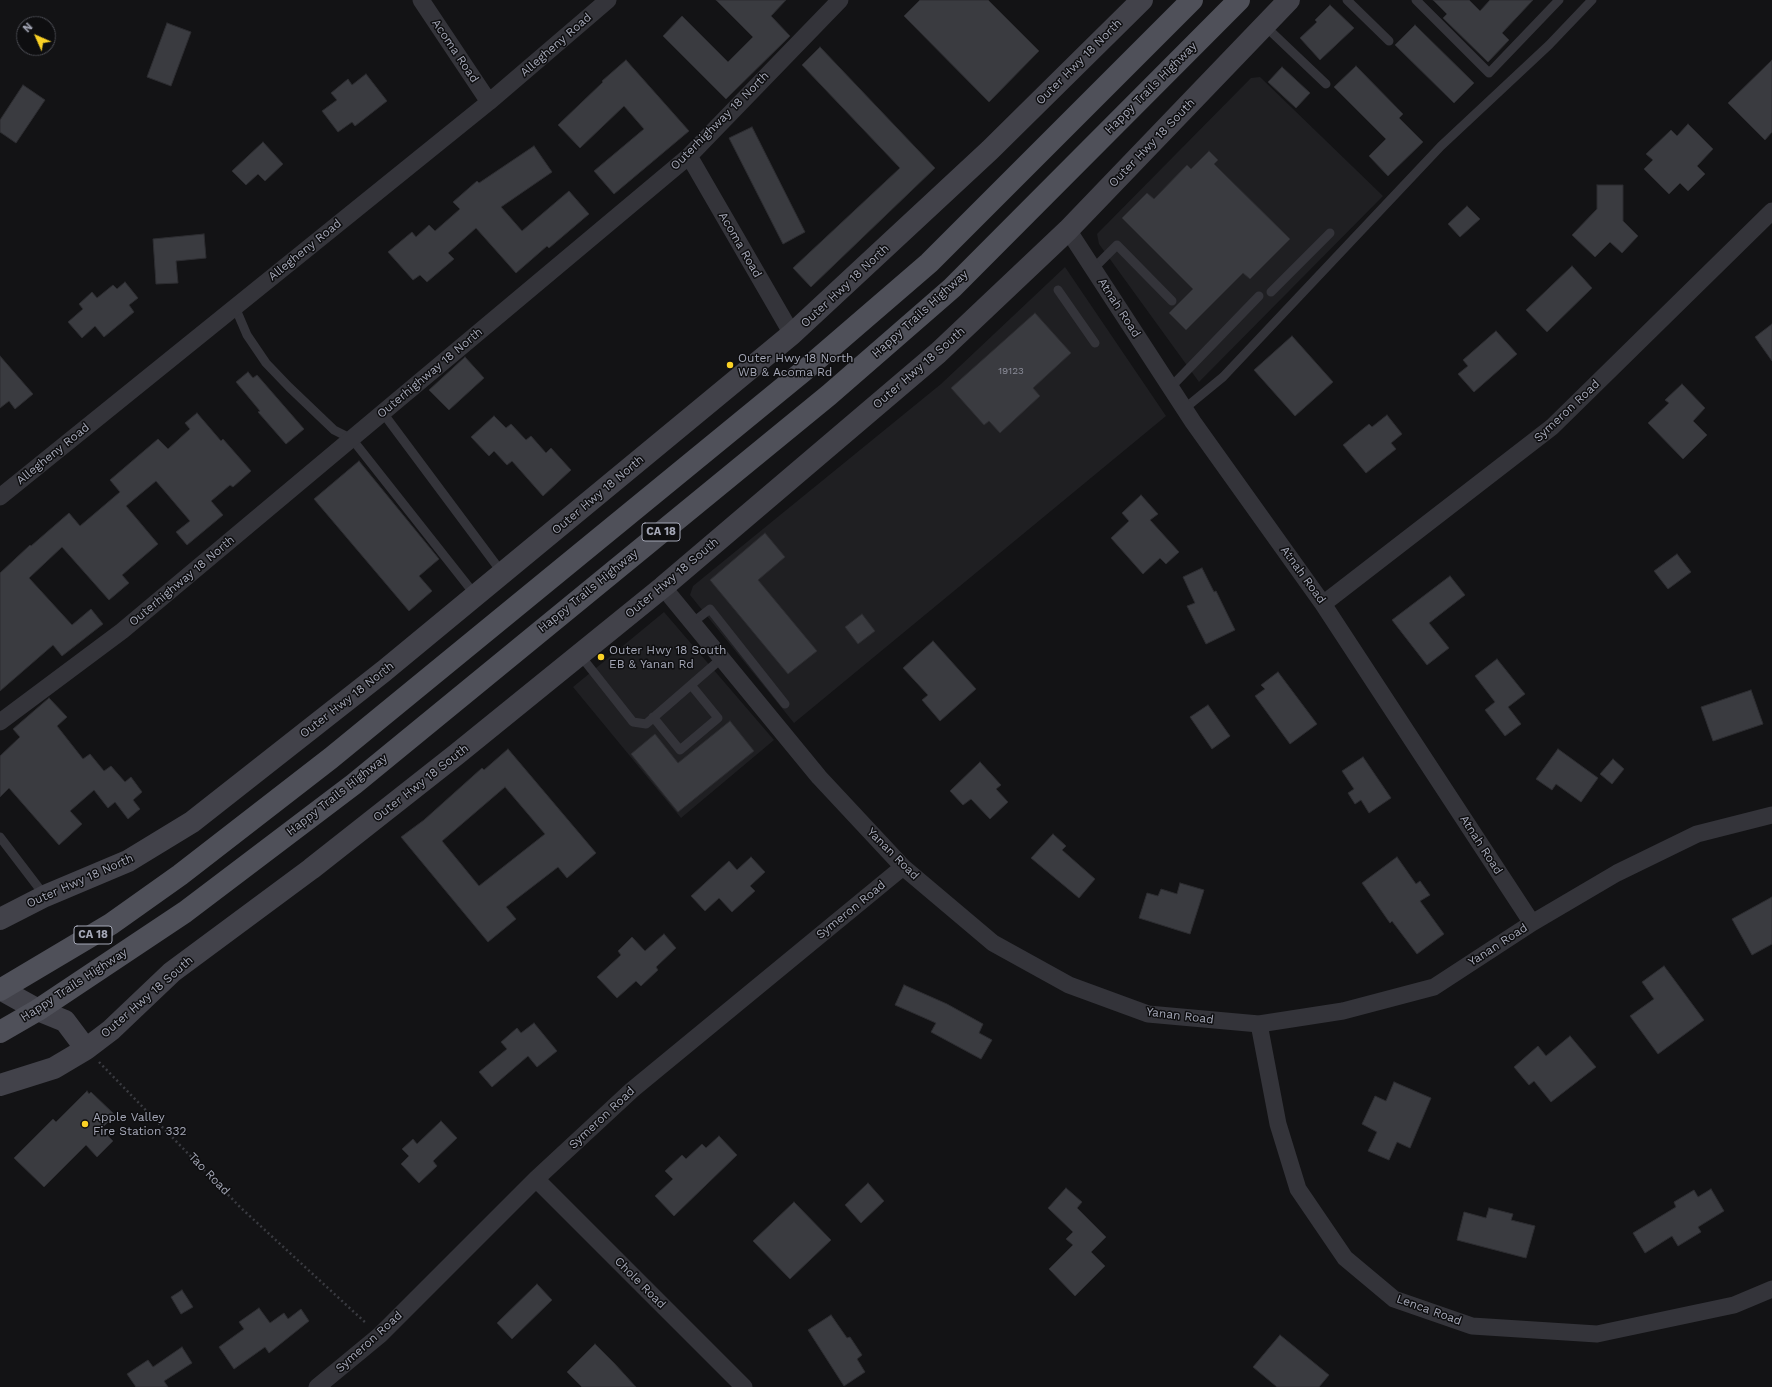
<!DOCTYPE html>
<style>
body{margin:0}
#map{position:relative;width:1772px;height:1387px;overflow:hidden;background:#131315;font-family:"Work Sans",sans-serif}
canvas{display:block}
.north{position:absolute;left:16px;top:16px;width:40px;height:40px;box-sizing:border-box;background:#0e0e10;border:1px solid #4a4b52;border-radius:50%;rotate:315deg;font-size:11px;font-weight:700;line-height:16px;text-align:center;color:#a4a7b6}
.north::after{content:'';display:block;margin:auto;width:14px;height:18px;background:#fad125;clip-path:polygon(50% 0,100% 100%,50% 72%,0 100%)}
</style>
<div id="map">
<canvas width="1772" height="1387"></canvas>
<div class="north">N</div>
</div>
<script>
const c = document.querySelector('canvas').getContext('2d');
c.lineJoin = 'round';
function fill(path, color) {
  c.fillStyle = color;
  c.fill(path, 'evenodd');
}
function poly(rows) {
  const path = new Path2D();
  for (const r of rows) {
    path.moveTo(r[0], r[1]);
    for (let i = 2; i < r.length; i += 2) path.lineTo(r[i], r[i + 1]);
  }
  return path;
}
function strokePath(path, color, width, dash) {
  c.strokeStyle = color;
  c.lineWidth = width;
  c.lineCap = dash ? 'butt' : 'round';
  c.setLineDash(dash || []);
  c.stroke(path);
}
function label(font, color, halo, rows, align = 'center') {
  c.font = font + ' "Work Sans",sans-serif';
  c.lineWidth = 3;
  c.setLineDash([]);
  c.textBaseline = 'middle';
  c.strokeStyle = halo;
  c.fillStyle = color;
  for (const [text, x, y, turn = 0] of rows) {
    c.save();
    c.translate(x, y);
    c.rotate((+turn || 0) * Math.PI / 180);
    c.textAlign = isNaN(turn) ? turn : align;
    if (halo) c.strokeText(text, 0, 0);
    c.fillText(text, 0, 0);
    c.restore();
  }
}
fill(poly([
 [1260,77,1383,196,1199,382,1099,244,1097,234,1251,78],
 [1065,267,1166,416,794,723,690,595,693,586,941,384],
 [664,612,774,740,681,818,573,687]
]), '#1f1f22');
const building = poly([
 [716,0,786,0,771,16,790,36,726,99,663,36,682,16,728,62,753,37,716,0],
 [920,0,988,0,1039,51,989,102,904,16,920,0],
 [1433,0,1469,0,1480,11,1490,0,1533,0,1502,33,1509,40,1488,62,1443,18,1447,14,1433,0],
 [1330,5,1354,28,1320,60,1300,38,1317,22,1315,20,1330,5],
 [167,23,191,32,171,86,147,77,167,23],
 [1415,25,1474,83,1454,103,1395,45,1415,25],
 [820,47,935,168,811,287,793,268,900,168,802,65,820,47],
 [626,60,689,131,614,194,594,171,644,129,624,106,580,148,558,125,603,82,602,81,626,60],
 [1772,60,1772,132,1765,140,1728,103,1772,60],
 [1356,66,1403,114,1399,118,1423,142,1388,176,1369,156,1386,139,1334,87,1356,66],
 [1282,67,1310,93,1296,108,1268,82,1282,67],
 [366,74,387,101,355,126,352,122,338,132,322,111,337,100,331,93,348,79,352,85,366,74],
 [23,85,45,100,16,143,0,132,0,120,23,85],
 [1688,124,1713,149,1697,166,1705,174,1688,191,1680,183,1669,194,1644,169,1653,160,1646,154,1671,130,1677,136,1688,124],
 [752,127,805,232,783,244,729,138,752,127],
 [263,142,283,164,265,181,258,174,246,185,232,171,263,142],
 [534,146,552,172,501,207,522,231,569,191,589,214,549,248,547,246,516,273,476,228,448,253,454,259,427,282,420,275,413,280,388,252,412,232,416,237,429,225,435,231,460,209,453,202,477,181,479,183,534,146],
 [1209,151,1218,160,1214,164,1290,239,1250,279,1243,273,1186,330,1169,313,1193,289,1122,218,1147,193,1154,199,1187,165,1191,169,1209,151],
 [1597,185,1623,185,1623,221,1638,236,1622,253,1610,242,1595,257,1572,235,1597,209,1597,185],
 [1467,206,1480,219,1460,237,1448,224,1467,206],
 [204,234,206,258,176,261,178,283,156,284,153,239,204,234],
 [1572,266,1592,288,1547,332,1526,310,1572,266],
 [125,282,138,298,129,305,134,312,104,337,95,326,82,338,68,322,83,309,79,304,92,292,97,298,113,285,117,289,125,282],
 [1035,313,1071,353,1033,388,1040,396,1000,433,989,421,984,425,951,388,1035,313],
 [1772,324,1772,361,1755,337,1772,324],
 [1496,331,1517,354,1474,392,1458,374,1468,366,1463,360,1496,331],
 [1292,336,1333,382,1295,416,1254,370,1292,336],
 [0,356,33,394,15,409,9,401,0,408,0,356],
 [465,357,484,378,449,410,429,390,465,357],
 [248,372,253,378,257,375,304,429,286,444,258,412,260,411,236,382,248,372],
 [1682,384,1705,408,1693,421,1707,435,1683,459,1648,423,1669,403,1665,400,1682,384],
 [197,413,221,441,223,439,251,471,233,487,230,485,211,501,223,515,187,545,176,532,190,521,156,481,126,506,158,544,122,575,129,583,109,600,62,547,29,578,72,625,91,609,103,624,62,656,53,645,0,691,0,573,30,545,31,546,69,513,80,526,120,492,110,480,158,439,168,449,190,429,185,423,197,413],
 [1387,415,1402,434,1391,443,1396,449,1366,473,1343,445,1369,424,1372,427,1387,415],
 [494,416,506,428,511,424,526,440,531,436,546,453,551,448,571,470,543,496,512,461,507,465,494,451,489,456,471,437,494,416],
 [359,461,439,559,419,576,432,591,409,611,314,499,359,461],
 [1141,495,1158,514,1150,520,1179,552,1166,564,1160,558,1143,574,1111,538,1129,521,1122,513,1141,495],
 [765,533,785,557,758,580,817,651,788,674,710,580,765,533],
 [1677,554,1691,572,1668,589,1654,571,1677,554],
 [1202,568,1214,592,1216,591,1235,630,1206,644,1187,606,1195,603,1183,577,1202,568],
 [1450,576,1465,595,1429,623,1449,648,1427,665,1392,620,1450,576],
 [862,614,875,631,858,644,845,627,862,614],
 [933,641,976,689,940,721,922,700,928,695,903,668,933,641],
 [1497,659,1525,694,1508,707,1521,724,1505,736,1485,710,1495,702,1475,676,1497,659],
 [1278,672,1317,724,1290,744,1255,696,1265,689,1261,685,1278,672],
 [1751,690,1763,724,1713,741,1701,707,1751,690],
 [49,698,67,717,57,726,83,759,90,754,104,771,111,766,125,782,131,777,142,792,133,800,140,809,128,819,115,802,108,808,94,790,70,811,82,824,59,845,9,788,0,797,0,756,20,737,13,729,49,698],
 [1208,705,1230,736,1212,749,1190,717,1208,705],
 [730,721,754,751,678,812,631,754,655,734,678,763,730,721],
 [508,749,596,853,567,878,558,867,506,907,516,919,488,942,401,837,424,820,482,768,484,770,508,749],
 [505,787,545,834,479,886,442,841,505,787],
 [1558,749,1598,778,1581,802,1556,784,1552,790,1536,779,1558,749],
 [1363,757,1391,798,1369,813,1361,800,1355,804,1348,793,1354,789,1342,771,1363,757],
 [1613,759,1624,769,1612,784,1600,774,1613,759],
 [980,762,1001,785,996,789,1008,802,990,819,971,799,963,805,950,791,980,762],
 [1053,834,1066,846,1062,850,1095,879,1079,898,1031,858,1053,834],
 [751,857,765,872,750,886,755,891,732,912,719,898,705,911,691,896,729,861,737,870,751,857],
 [1397,857,1416,884,1420,881,1430,895,1420,901,1444,934,1417,954,1392,921,1390,923,1362,883,1397,857],
 [1180,883,1204,890,1190,934,1139,918,1147,893,1158,896,1161,889,1177,894,1180,883],
 [1772,897,1772,944,1752,955,1732,919,1772,897],
 [664,934,676,948,656,967,658,970,641,986,636,981,617,998,597,977,621,955,618,951,632,937,645,951,664,934],
 [1664,966,1704,1020,1658,1054,1630,1016,1654,999,1642,982,1664,966],
 [904,985,947,1004,983,1024,979,1033,992,1040,981,1059,931,1032,936,1023,895,1005,904,985],
 [534,1023,557,1051,537,1067,528,1056,492,1087,479,1072,507,1049,501,1042,517,1028,521,1033,534,1023],
 [1570,1036,1596,1067,1551,1102,1534,1081,1529,1085,1514,1067,1538,1046,1546,1056,1570,1036],
 [1394,1082,1431,1098,1410,1148,1397,1142,1389,1160,1368,1151,1377,1132,1362,1124,1375,1096,1386,1101,1394,1082],
 [87,1091,89,1094,91,1092,115,1115,103,1127,105,1129,103,1131,113,1141,97,1157,86,1145,44,1187,14,1158,53,1119,56,1122,87,1091],
 [441,1121,457,1138,433,1161,437,1166,419,1183,401,1164,409,1156,402,1149,413,1139,417,1144,441,1121],
 [719,1136,737,1155,674,1216,655,1196,673,1179,665,1171,682,1155,686,1159,702,1144,706,1148,719,1136],
 [868,1183,884,1201,861,1223,845,1205,868,1183],
 [1066,1188,1082,1202,1077,1208,1106,1237,1091,1252,1105,1266,1075,1296,1049,1269,1073,1245,1066,1239,1073,1232,1048,1208,1066,1188],
 [1711,1189,1724,1211,1698,1227,1701,1232,1678,1246,1672,1236,1645,1253,1633,1233,1676,1207,1674,1202,1694,1190,1698,1197,1711,1189],
 [794,1202,831,1240,790,1279,753,1241,794,1202],
 [1489,1208,1513,1214,1511,1220,1535,1226,1526,1258,1457,1240,1464,1212,1486,1218,1489,1208],
 [537,1284,552,1300,512,1339,497,1323,537,1284],
 [182,1290,193,1307,181,1314,171,1297,182,1290],
 [259,1308,270,1323,284,1313,288,1319,301,1309,309,1321,269,1353,265,1347,234,1369,219,1347,244,1329,239,1322,259,1308],
 [831,1315,847,1338,850,1337,862,1355,857,1359,865,1372,844,1386,808,1330,831,1315],
 [1280,1335,1329,1375,1319,1387,1277,1387,1253,1367,1280,1335],
 [595,1344,615,1364,636,1387,582,1387,567,1372,595,1344],
 [182,1347,192,1363,164,1381,168,1387,136,1387,127,1374,148,1360,153,1367,182,1347]
]);
fill(building, '#3a3b40');
strokePath(building, '#2d2d31', 1);
strokePath(poly([
 [99,1062,241,1208,367,1324]
]), '#3a3b41', 2.5, [2, 3]);
strokePath(poly([
 [1347,0,1389,41],
 [1416,0,1489,73,1559,0],
 [1264,25,1326,84],
 [1093,269,1117,245,1172,301],
 [1058,290,1095,343],
 [1271,292,1330,233],
 [235,307,247,335,266,363,289,387,334,430,352,439,476,596],
 [1170,388,1259,296],
 [1184,409,1223,377,1441,146,1549,45,1592,0],
 [383,413,503,574],
 [692,623,710,609,785,704],
 [580,655,633,722,646,724,722,658],
 [653,717,680,750,718,718,691,685],
 [0,837,45,896]
]), '#34343a', 9);
strokePath(poly([
 [421,0,489,102],
 [689,156,792,334],
 [1068,230,1193,422,1323,604,1532,923],
 [0,497,489,102,608,0],
 [663,587,819,777,903,867,993,943,1069,985,1148,1014,1259,1024,1343,1011,1434,987,1532,923,1617,873,1697,834,1772,815],
 [1323,604,1552,427,1772,211],
 [0,722,122,631,689,156,840,0],
 [1259,1024,1278,1124,1298,1189,1345,1258,1394,1299,1472,1326,1597,1334,1734,1305,1772,1289],
 [536,1179,744,1387],
 [317,1387,380,1335,536,1179,632,1090,903,867]
]), '#34343a', 17);
strokePath(poly([
 [0,919,45,896,128,861,192,822,384,671,792,334,990,150,1142,0],
 [0,989,38,1010,65,1021,86,1049],
 [0,1085,54,1068,86,1049,111,1030,172,972,311,869,457,754,663,587,938,353,1068,230,1289,0]
]), '#42424a', 22);
strokePath(poly([
 [0,990,111,924,180,875,331,758,806,369,929,263,1192,0],
 [0,1032,38,1010,185,912,354,784,829,395,952,288,1239,0]
]), '#4f5059', 22);
for (const [x, y, r, color] of [
 [730,365,4,"#fad125"],
 [601,657,4,"#fad125"],
 [85,1124,4,"#fad125"]
]) {
  const dot = new Path2D();
  dot.arc(x, y, r, 0, 2 * Math.PI);
  c.fillStyle = color;
  c.fill(dot);
  strokePath(dot, '#0e0e10', 1.5);
}
label('10px', '#8a8c98', null, [
 ["19123",1011,371]
]);
for (const [x, y, w] of [
 [661,532,38],
 [93,935,38]
]) {
  const box = new Path2D();
  box.roundRect(x - w / 2, y - 9, w, 18, 3);
  c.fillStyle = '#0e0e10';
  c.fill(box);
  strokePath(box, '#a4a7b6', 1);
}
label('bold 11px', '#a4a7b6', null, [
 ["CA 18",661,532],
 ["CA 18",93,935]
]);
label('12px', '#a4a7b6', '#0e0e10', [
 ["Allegheny Road",556,45,-41],
 ["Acoma Road",455,51,56],
 ["Outer Hwy 18 North",1079,62,-45],
 ["Happy Trails Highway",1151,88,-45],
 ["Outerhighway 18 North",720,121,-45],
 ["Outer Hwy 18 South",1152,143,-46],
 ["Acoma Road",740,245,60],
 ["Allegheny Road",305,250,-39],
 ["Outer Hwy 18 North",845,286,-43],
 ["Atnah Road",1119,308,57],
 ["Happy Trails Highway",920,314,-42],
 ["Outer Hwy 18 South",919,368,-41],
 ["Outerhighway 18 North",430,373,-40],
 ["Symeron Road",1567,411,-43],
 ["Allegheny Road",53,454,-39],
 ["Outer Hwy 18 North",598,495,-40],
 ["Atnah Road",1303,575,54],
 ["Outer Hwy 18 South",672,578,-40],
 ["Outerhighway 18 North",182,581,-40],
 ["Happy Trails Highway",588,591,-39],
 ["Outer Hwy 18 North",347,700,-38],
 ["Outer Hwy 18 South",421,783,-38],
 ["Happy Trails Highway",337,795,-38],
 ["Atnah Road",1481,845,57],
 ["Yanan Road",893,854,45],
 ["Outer Hwy 18 North",80,881,-24],
 ["Symeron Road",851,910,-39],
 ["Yanan Road",1498,945,-33],
 ["Happy Trails Highway",74,985,-33],
 ["Outer Hwy 18 South",147,997,-41],
 ["Yanan Road",1180,1016,7],
 ["Symeron Road",602,1118,-43],
 ["Tao Road",209,1174,46],
 ["Chole Road",640,1283,45],
 ["Lenca Road",1429,1310,20],
 ["Symeron Road",369,1342,-42]
]);
label('12px', '#a4a7b6', '#0e0e10', [
 ["Outer Hwy 18 North",738,358],
 ["WB & Acoma Rd",738,372],
 ["Outer Hwy 18 South",609,650],
 ["EB & Yanan Rd",609,664],
 ["Apple Valley",93,1117],
 ["Fire Station 332",93,1131]
], 'left');
</script>
